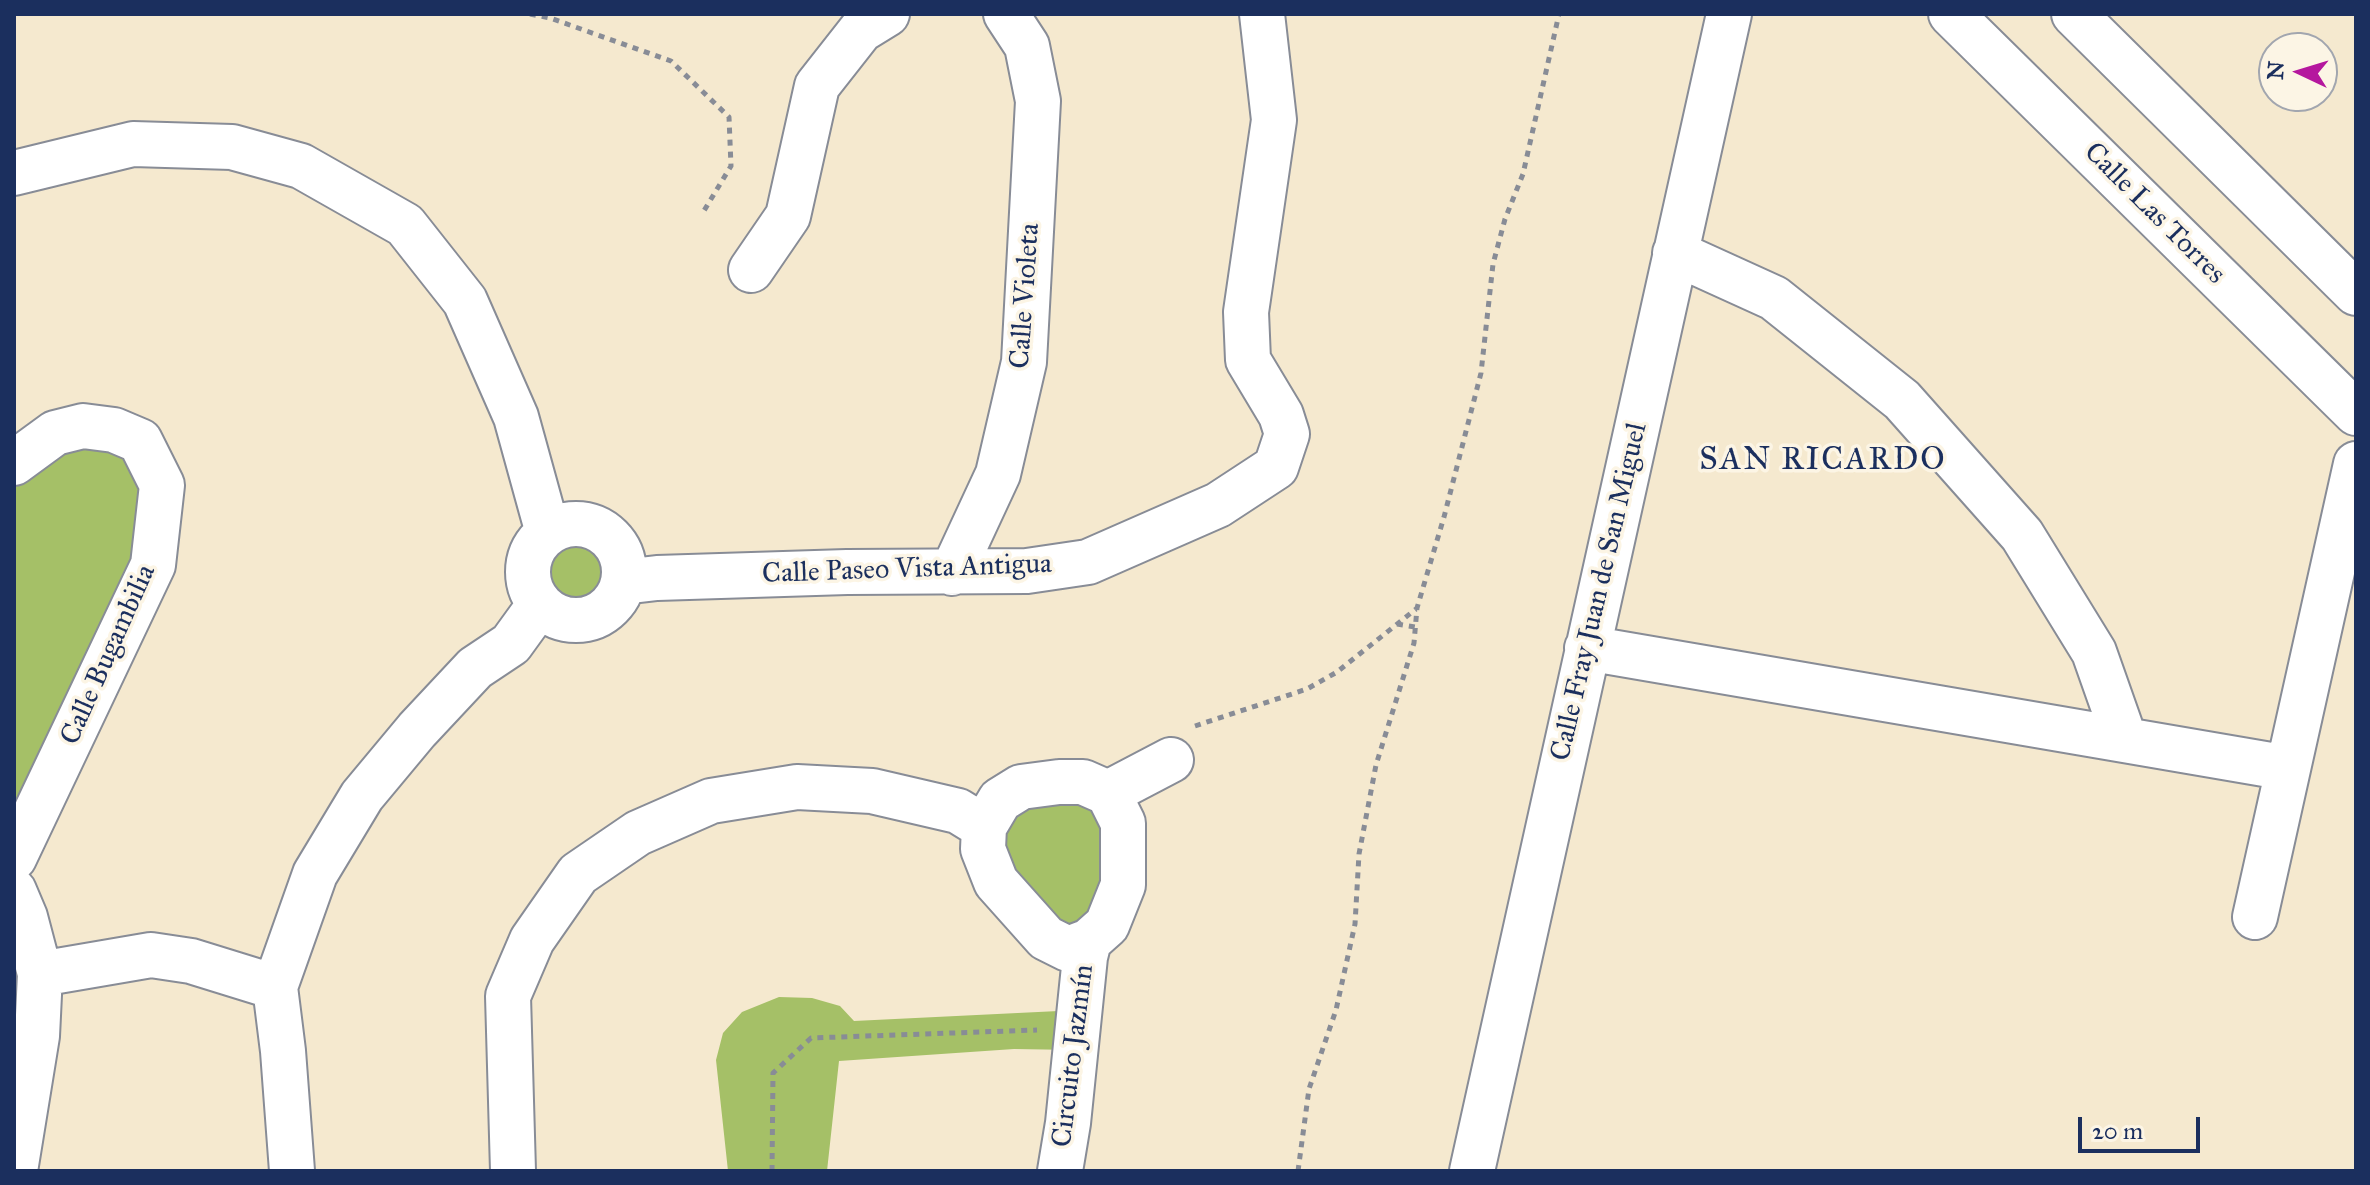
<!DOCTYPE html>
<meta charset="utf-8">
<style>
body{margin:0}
#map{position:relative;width:2370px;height:1185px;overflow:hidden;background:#f5e9cf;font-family:"IM FELL Great Primer",serif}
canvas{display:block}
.frame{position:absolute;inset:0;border:16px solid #1b2f5e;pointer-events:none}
.north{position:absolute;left:2258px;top:32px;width:80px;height:80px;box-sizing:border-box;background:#fcf5e5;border:2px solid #a2a6af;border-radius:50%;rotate:274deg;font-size:22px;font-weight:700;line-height:32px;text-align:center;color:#1b2f5e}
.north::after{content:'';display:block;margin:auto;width:28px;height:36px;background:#b5179e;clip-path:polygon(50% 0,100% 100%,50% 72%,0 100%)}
.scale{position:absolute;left:2078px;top:1117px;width:122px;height:36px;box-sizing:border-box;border:4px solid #1b2f5e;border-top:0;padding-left:10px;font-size:24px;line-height:28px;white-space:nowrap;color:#1b2f5e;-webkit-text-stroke:6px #fcf5e5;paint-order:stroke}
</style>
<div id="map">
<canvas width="2370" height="1185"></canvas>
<div class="frame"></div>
<div class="north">N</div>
<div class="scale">20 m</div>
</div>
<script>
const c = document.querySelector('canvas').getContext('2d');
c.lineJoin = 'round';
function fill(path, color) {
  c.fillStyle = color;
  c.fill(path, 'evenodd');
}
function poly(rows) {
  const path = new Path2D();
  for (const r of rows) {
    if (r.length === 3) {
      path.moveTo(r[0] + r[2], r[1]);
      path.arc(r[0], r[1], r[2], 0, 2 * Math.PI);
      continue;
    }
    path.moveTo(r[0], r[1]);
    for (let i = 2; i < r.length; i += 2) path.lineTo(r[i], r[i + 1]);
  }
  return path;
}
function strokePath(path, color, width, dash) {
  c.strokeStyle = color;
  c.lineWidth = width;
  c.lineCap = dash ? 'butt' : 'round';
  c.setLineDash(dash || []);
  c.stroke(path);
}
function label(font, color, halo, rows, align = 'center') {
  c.font = font + ' "IM FELL Great Primer",serif';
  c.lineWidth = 7;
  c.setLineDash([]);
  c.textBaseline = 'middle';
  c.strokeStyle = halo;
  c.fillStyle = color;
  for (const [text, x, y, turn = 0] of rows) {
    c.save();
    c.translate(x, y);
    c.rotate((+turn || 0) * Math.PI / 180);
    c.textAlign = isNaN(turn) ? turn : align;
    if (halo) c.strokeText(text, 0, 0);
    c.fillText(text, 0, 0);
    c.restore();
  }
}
fill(poly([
 [83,426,162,485,14,858,14,463],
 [576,572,47],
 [1083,782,1123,885,1068,949,984,827],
 [779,997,812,998,840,1006,854,1021,1079,1010,1075,1050,1014,1049,839,1061,827,1171,728,1171,716,1060,723,1033,742,1012]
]), '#a5c067');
const minor = poly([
 [1951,14,2356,413],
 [2074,14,2356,293],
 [14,173,133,144,232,147,301,166,405,225,465,301,516,417,548,533],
 [1675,253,1774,298,1902,400,2022,535,2094,652,2125,740],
 [751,270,788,216,817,86,861,30,887,14],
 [14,463,55,433,83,426,114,430,140,441,162,485,153,565,14,858],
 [576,572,48],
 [952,573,998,474,1024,362,1038,101,1027,46,1006,14],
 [623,582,657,578,847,572,1027,571,1088,562,1218,505,1276,467,1287,434,1281,415,1248,360,1246,312,1274,120,1262,14],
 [1587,648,2288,768],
 [1059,782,1083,782,1108,793,1123,823,1123,885,1107,925,1089,941,1068,949,1046,938,996,882,983,849,984,827,1000,800,1021,787,1059,782],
 [1108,793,1171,760],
 [14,891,25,917,40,974,37,1036,15,1171],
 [2255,917,2356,464],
 [40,974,151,955,191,961,275,987],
 [292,1171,283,1051,275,987,315,874,362,796,417,730,475,668,511,644,540,604],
 [513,1171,508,996,532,940,578,874,638,833,711,801,797,787,872,791,958,811,984,827],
 [1060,1171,1068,1123,1085,957,1089,941],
 [1472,1171,1729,14]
]);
strokePath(minor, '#888c96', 48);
strokePath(poly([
 [530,14,550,18,671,61,729,117,731,166,702,214],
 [1397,624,1415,627],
 [1195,726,1307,689,1337,672,1416,609],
 [772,1171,773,1073,811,1038,1037,1030],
 [1298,1171,1309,1089,1336,1010,1355,924,1359,854,1376,765,1414,643,1417,608,1444,517,1481,373,1493,264,1505,219,1523,174,1559,14]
]), '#888c96', 5, [6, 6]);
strokePath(minor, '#fff', 44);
label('28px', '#1b2f5e', '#fcf5e5', [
 ["Calle Las Torres",2154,214,45],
 ["Calle Violeta",1026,296,-86],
 ["Calle Paseo Vista Antigua",907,570,-2],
 ["Calle Fray Juan de San Miguel",1600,592,-77],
 ["Calle Bugambilia",109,655,-66],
 ["Circuito Jazmín",1074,1056,-83]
]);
c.letterSpacing = '2px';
label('32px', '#1b2f5e', '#fcf5e5', [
 ["SAN RICARDO",1823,461]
]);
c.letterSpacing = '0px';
</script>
